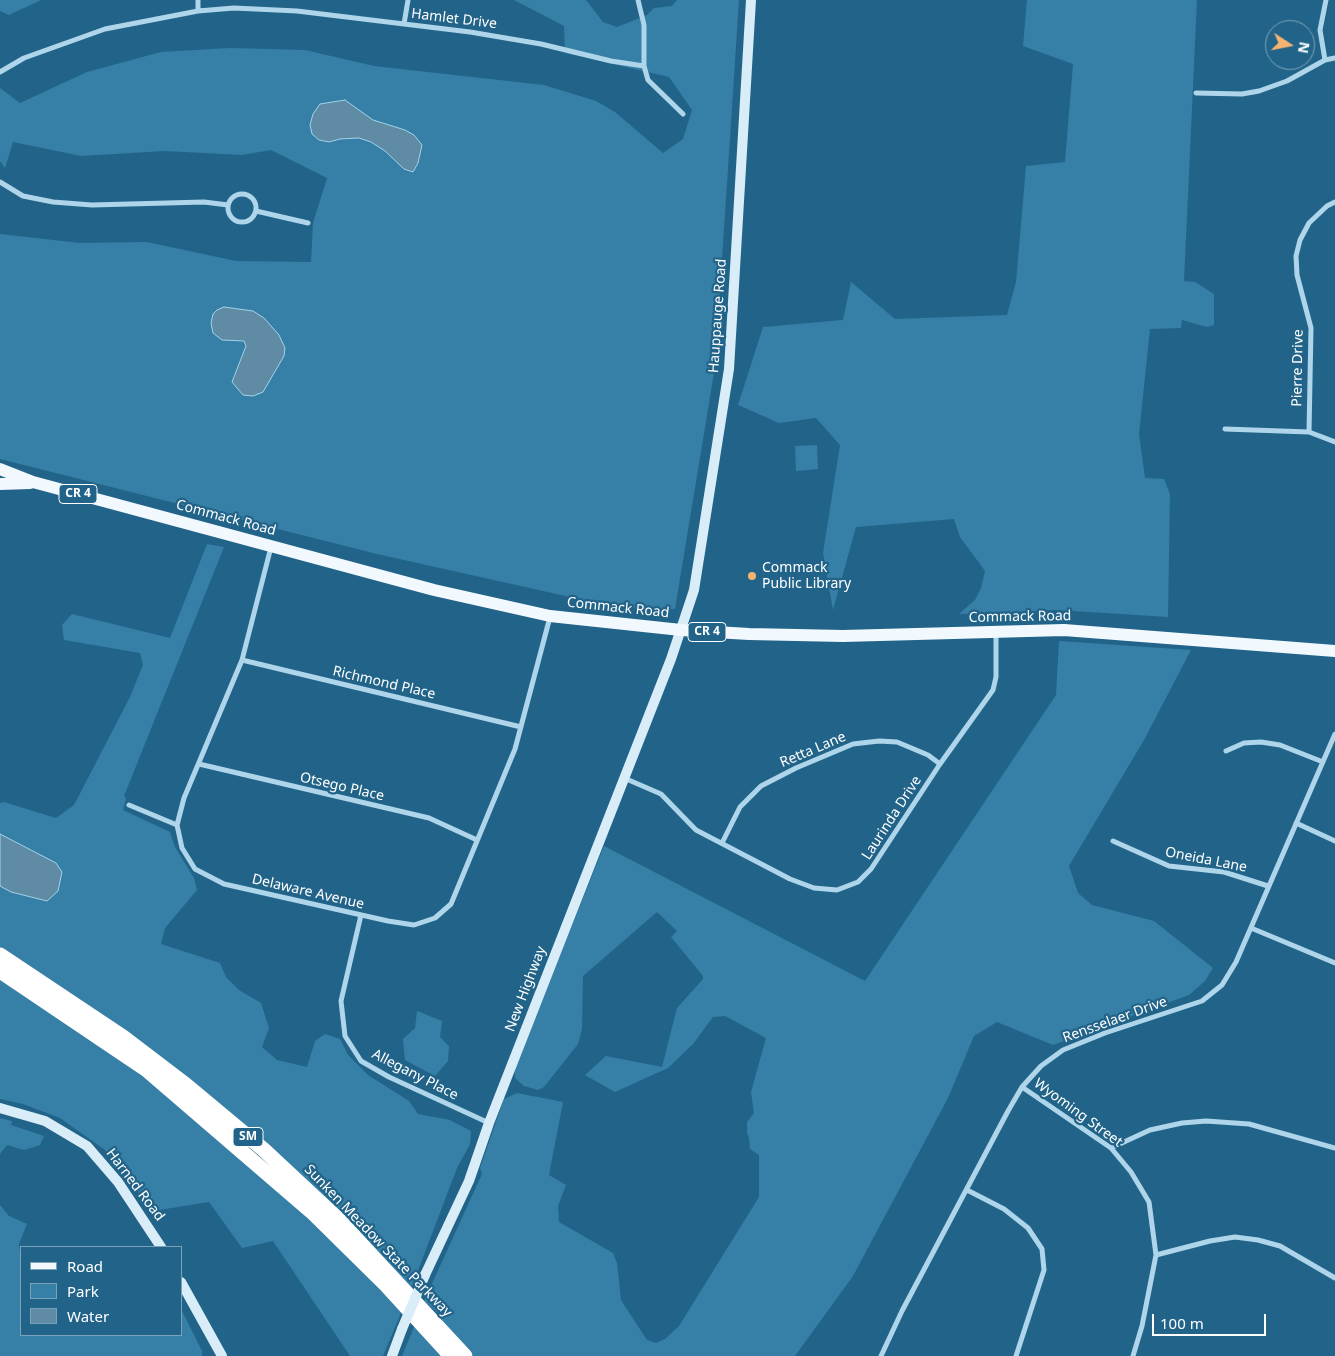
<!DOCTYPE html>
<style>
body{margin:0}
#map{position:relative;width:1335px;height:1356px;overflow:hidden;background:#226489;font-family:"Noto Sans",sans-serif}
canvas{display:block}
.legend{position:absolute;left:20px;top:1246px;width:162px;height:90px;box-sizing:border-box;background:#226489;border:1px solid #7aa2b8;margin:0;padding:6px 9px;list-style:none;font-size:15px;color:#fff}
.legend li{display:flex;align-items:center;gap:10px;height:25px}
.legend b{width:25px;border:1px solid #7aa2b8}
.north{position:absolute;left:1265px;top:20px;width:50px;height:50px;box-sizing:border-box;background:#226489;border:1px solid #7aa2b8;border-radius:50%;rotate:101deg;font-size:14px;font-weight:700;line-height:20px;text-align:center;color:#fff}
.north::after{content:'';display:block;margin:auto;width:18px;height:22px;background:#f6b470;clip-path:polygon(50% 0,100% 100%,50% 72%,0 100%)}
.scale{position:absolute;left:1152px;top:1314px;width:114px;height:22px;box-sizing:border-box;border:2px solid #fff;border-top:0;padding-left:6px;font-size:15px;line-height:18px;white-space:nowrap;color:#fff;-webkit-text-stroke:4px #226489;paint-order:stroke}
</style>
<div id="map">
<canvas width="1335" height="1356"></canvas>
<ul class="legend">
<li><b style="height:6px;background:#f2f9fe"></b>Road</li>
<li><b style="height:14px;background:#367fa6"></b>Park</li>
<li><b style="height:14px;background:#5f8ca4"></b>Water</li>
</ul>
<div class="north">N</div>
<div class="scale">100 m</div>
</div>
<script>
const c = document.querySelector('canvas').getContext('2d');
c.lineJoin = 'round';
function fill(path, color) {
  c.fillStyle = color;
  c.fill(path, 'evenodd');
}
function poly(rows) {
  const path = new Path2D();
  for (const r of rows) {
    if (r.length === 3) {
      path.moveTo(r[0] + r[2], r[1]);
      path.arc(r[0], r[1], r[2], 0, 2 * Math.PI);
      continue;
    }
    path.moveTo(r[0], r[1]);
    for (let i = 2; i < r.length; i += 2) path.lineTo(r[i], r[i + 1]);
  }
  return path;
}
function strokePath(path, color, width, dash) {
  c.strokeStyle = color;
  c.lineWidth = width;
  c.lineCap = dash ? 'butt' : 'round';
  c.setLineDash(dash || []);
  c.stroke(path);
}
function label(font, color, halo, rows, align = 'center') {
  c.font = font + ' "Noto Sans",sans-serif';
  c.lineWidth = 4.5;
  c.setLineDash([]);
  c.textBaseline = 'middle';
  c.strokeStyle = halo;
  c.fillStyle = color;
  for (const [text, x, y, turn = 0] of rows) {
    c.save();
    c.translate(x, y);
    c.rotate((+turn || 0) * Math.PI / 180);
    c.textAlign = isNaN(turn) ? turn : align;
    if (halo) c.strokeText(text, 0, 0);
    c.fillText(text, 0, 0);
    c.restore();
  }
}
fill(poly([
 [0,0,41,0,9,15,0,11],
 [514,0,586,0,603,22,617,27,647,15,654,8,672,6,677,0,739,0,715,367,675,609,615,607,377,554,0,459,0,234,80,243,147,242,236,261,311,262,313,223,327,178,271,150,242,155,165,151,81,156,13,142,5,168,0,161,0,88,20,103,87,72,161,52,230,48,305,50,374,66,544,85,596,101,615,112,663,153,683,139,692,110,669,77,565,53,564,26],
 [1027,0,1197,0,1184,281,1195,282,1214,294,1214,325,1207,327,1182,320,1181,328,1150,329,1139,434,1145,478,1164,479,1170,494,1168,617,1058,610,959,614,975,600,981,588,985,571,960,537,954,519,856,527,833,610,823,553,840,445,816,418,779,423,738,405,763,327,843,320,851,282,895,319,1007,315,1016,282,1026,166,1065,162,1073,64,1023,46],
 [817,445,818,469,796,471,795,446],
 [207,544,224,547,124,796,126,798,123,810,170,832,175,847,194,878,197,890,165,928,161,944,220,963,226,977,239,990,261,1003,269,1028,262,1047,277,1060,307,1067,315,1041,325,1034,340,1039,348,1055,368,1075,409,1101,418,1114,450,1120,471,1131,470,1144,457,1168,411,1289,315,1191,0,949,0,803,4,802,56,818,74,805,130,697,143,665,140,653,64,640,62,625,72,614,170,638],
 [1059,641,1191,650,1144,740,1069,866,1078,893,1092,905,1154,921,1213,968,1205,981,1189,995,1053,1045,997,1022,974,1036,948,1098,853,1276,795,1356,473,1356,445,1325,438,1313,424,1301,482,1174,480,1168,504,1099,517,1093,563,1102,549,1175,566,1185,558,1206,559,1222,613,1253,617,1263,621,1300,647,1340,656,1343,665,1339,679,1326,759,1197,759,1155,750,1149,749,1138,747,1133,747,1122,754,1113,751,1092,766,1038,725,1016,713,1017,693,1044,668,1068,615,1092,585,1075,606,1056,662,1067,677,1008,703,979,703,976,671,937,677,931,657,912,583,976,582,1029,578,1044,544,1087,538,1090,524,1086,515,1078,515,1067,604,846,865,981,1056,695],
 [0,979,43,1005,159,1088,253,1166,403,1308,383,1356,350,1356,273,1241,242,1248,209,1202,153,1211,105,1150,60,1118,23,1104,0,1099],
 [417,1011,442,1021,440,1037,449,1046,448,1061,435,1076,405,1060,403,1039,415,1028],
 [0,1118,12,1121,11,1125,44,1136,40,1145,24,1150,7,1145,0,1154],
 [0,1205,9,1216,27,1224,19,1244,21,1259,21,1335,181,1335,181,1309,202,1351,202,1356,0,1356],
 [416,1322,445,1356,402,1356]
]), '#367fa6');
const water = poly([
 [345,100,373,120,405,130,414,135,422,145,418,163,413,172,404,169,385,151,371,142,359,138,340,139,329,142,319,140,312,134,310,125,313,114,320,104,345,100],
 [224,307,253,311,264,318,279,335,285,348,284,356,263,392,253,396,243,395,232,382,246,346,244,341,222,340,213,333,211,323,213,314,217,310,224,307],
 [0,834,56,863,62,872,58,891,47,901,11,892,0,886,0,834]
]);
fill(water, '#5f8ca4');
strokePath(water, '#a2d3eb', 1);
strokePath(poly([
 [638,0,644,25,644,66,648,80,683,114],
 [198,11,198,0],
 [404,24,408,0],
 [1325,60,1320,30,1326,0],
 [0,72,24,58,105,29,198,11,234,8,297,11,470,32,541,44,611,61,644,66],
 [1196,93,1242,94,1259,91,1287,81,1325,60,1335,58],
 [0,182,23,196,53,202,92,205,204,202,228,205],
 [242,208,14],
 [256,211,308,223],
 [1225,429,1309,432,1335,442],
 [1309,432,1311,328,1297,275,1296,256,1300,240,1309,223,1327,206,1335,202],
 [271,547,242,660,184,798,177,825,182,848,195,869,224,884,388,921,414,925,435,918,451,904,515,749,550,617],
 [242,660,521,727],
 [1226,751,1244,743,1261,742,1280,745,1323,762],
 [199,764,429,818,477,840],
 [624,778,661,794,696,830,790,879,814,888,837,890,858,882,871,869,940,764,993,690,996,677,996,632],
 [129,805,177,825],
 [1296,823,1335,841],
 [1113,841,1169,866,1224,872,1268,886],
 [722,843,740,807,761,786,796,768,853,744,879,741,897,742,928,755,940,764],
 [361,915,341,1001,345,1036,361,1061,389,1077,489,1123],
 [1251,928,1335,963],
 [1022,1087,1111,1148,1131,1172,1149,1202,1156,1255,1142,1326,1133,1356],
 [1111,1148,1150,1130,1182,1123,1206,1121,1249,1124,1335,1148],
 [967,1190,1004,1209,1028,1228,1042,1249,1044,1270,1016,1356],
 [1156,1255,1210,1241,1235,1237,1258,1240,1280,1246,1335,1278],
 [881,1356,902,1311,1008,1111,1022,1087,1041,1066,1063,1050,1105,1033,1202,1001,1222,985,1236,962,1335,734]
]), '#aed5ea', 5);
strokePath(poly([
 [0,1108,45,1121,87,1146,118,1182,161,1247],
 [425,1275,469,1181,489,1123,671,659,694,590,729,369,751,0],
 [181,1282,222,1356],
 [392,1356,402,1329]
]), '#d9edf8', 10);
strokePath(poly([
 [0,469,33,482,434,590,550,616,681,630,749,634,843,636,1064,630,1335,651],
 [0,484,30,483]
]), '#f2f9fe', 12);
strokePath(poly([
 [0,955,123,1037,186,1085,264,1150,339,1220,465,1356],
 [0,971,147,1070,312,1212,386,1285,451,1356]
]), '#fff', 15);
strokePath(poly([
 [402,1329,425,1275]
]), '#d9edf8', 10);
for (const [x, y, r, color] of [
 [752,576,5,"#f6b470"]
]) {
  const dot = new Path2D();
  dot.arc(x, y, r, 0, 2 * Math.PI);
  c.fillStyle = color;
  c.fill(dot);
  strokePath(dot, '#226489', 2);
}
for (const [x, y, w] of [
 [78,494,38],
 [707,632,38],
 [248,1137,30]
]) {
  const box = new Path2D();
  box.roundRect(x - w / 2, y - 9.5, w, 19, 4);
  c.fillStyle = '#226489';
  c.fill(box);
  strokePath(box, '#fff', 1);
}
label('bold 12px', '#fff', null, [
 ["CR 4",78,494],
 ["CR 4",707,632],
 ["SM",248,1137]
]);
label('14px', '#fff', '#226489', [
 ["Hamlet Drive",454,19,7],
 ["Hauppauge Road",718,316,-86],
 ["Pierre Drive",1298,368,-89],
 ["Commack Road",226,518,15],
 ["Commack Road",618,608,6],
 ["Commack Road",1020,617,-1],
 ["Richmond Place",384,683,13],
 ["Retta Lane",813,750,-23],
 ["Otsego Place",342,787,13],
 ["Laurinda Drive",892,818,-57],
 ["Oneida Lane",1206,860,11],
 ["Delaware Avenue",308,892,13],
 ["New Highway",526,989,-69],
 ["Rensselaer Drive",1115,1020,-20],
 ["Allegany Place",415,1075,27],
 ["Wyoming Street",1078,1113,36],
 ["Harned Road",135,1185,53],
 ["Sunken Meadow State Parkway",378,1241,46]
]);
label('14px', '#fff', '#226489', [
 ["Commack",762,568],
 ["Public Library",762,584]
], 'left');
</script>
